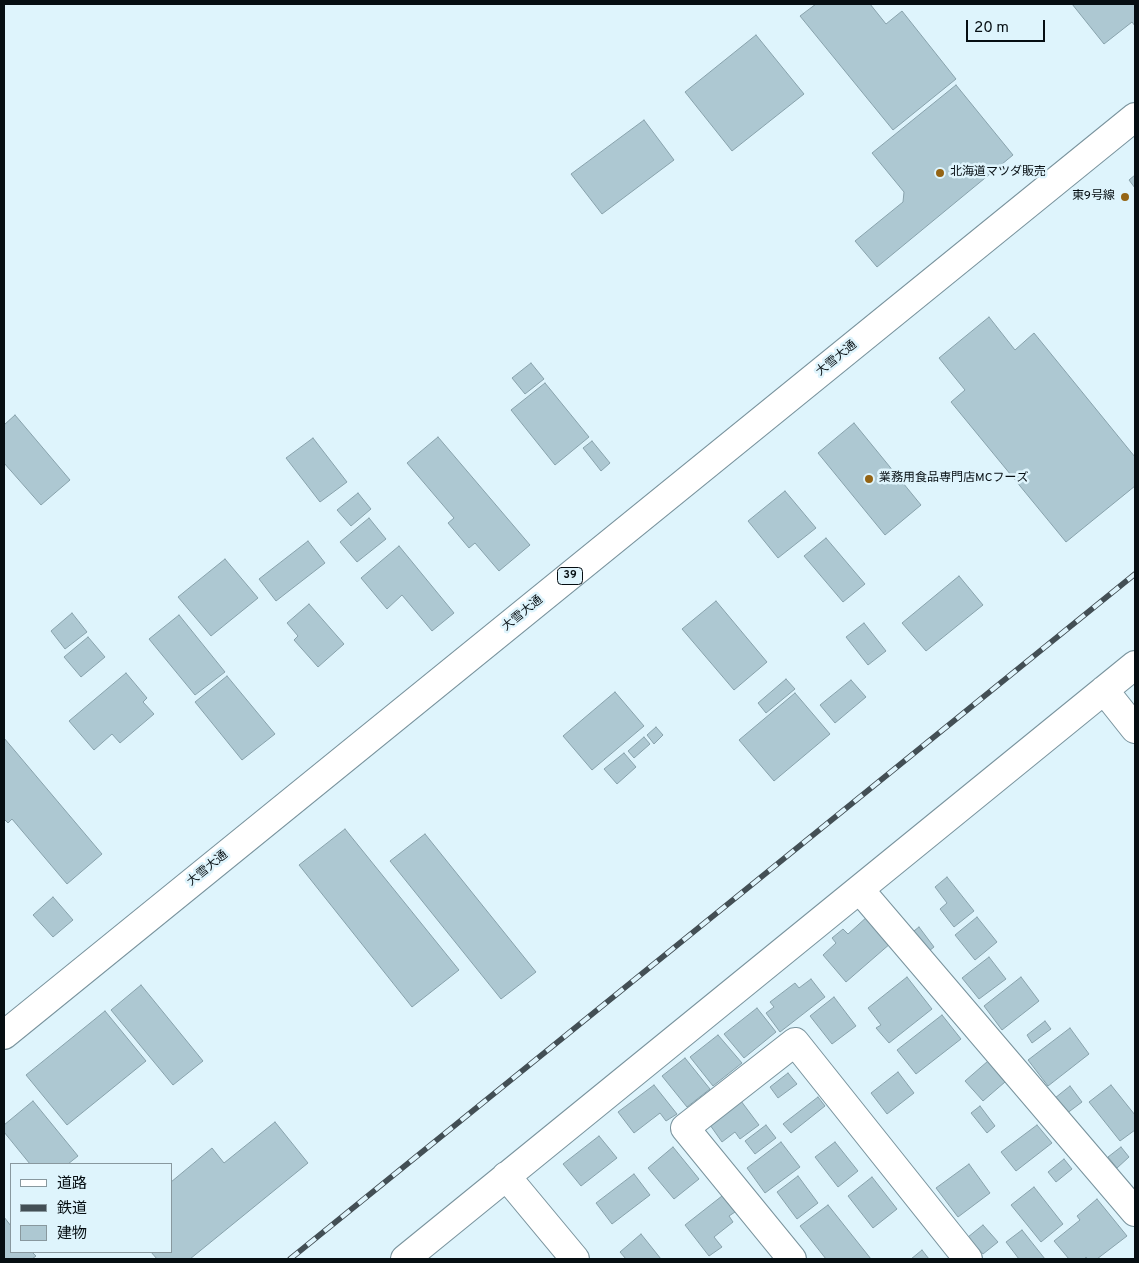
<!DOCTYPE html>
<meta charset="utf-8">
<style>
body{margin:0}
#map{position:relative;width:1139px;height:1263px;overflow:hidden;background:#def4fc;font-family:Overpass,"Noto Sans JP",sans-serif}
canvas{display:block}
.frame{position:absolute;inset:0;border:5px solid #060e12;pointer-events:none}
.legend{position:absolute;left:10px;top:1163px;width:162px;height:90px;box-sizing:border-box;background:#def4fc;border:1px solid #88989e;margin:0;padding:6px 9px;list-style:none;font-size:15px;color:#060e12}
.legend li{display:flex;align-items:center;gap:10px;height:25px}
.legend b{width:25px;border:1px solid #88989e}
.scale{position:absolute;left:966px;top:20px;width:79px;height:22px;box-sizing:border-box;border:2px solid #060e12;border-top:0;padding-left:6px;font-size:15px;line-height:18px;white-space:nowrap;color:#060e12;-webkit-text-stroke:4px #def4fc;paint-order:stroke}
</style>
<div id="map">
<canvas width="1139" height="1263"></canvas>
<div class="frame"></div>
<ul class="legend">
<li><b style="height:6px;background:#fff"></b>道路</li>
<li><b style="height:6px;background:#434f55"></b>鉄道</li>
<li><b style="height:14px;background:#adc8d2"></b>建物</li>
</ul>
<div class="scale">20 m</div>
</div>
<script>
const c = document.querySelector('canvas').getContext('2d');
c.lineJoin = 'round';
function fill(path, color) {
  c.fillStyle = color;
  c.fill(path, 'evenodd');
}
function poly(rows) {
  const path = new Path2D();
  for (const r of rows) {
    path.moveTo(r[0], r[1]);
    for (let i = 2; i < r.length; i += 2) path.lineTo(r[i], r[i + 1]);
  }
  return path;
}
function strokePath(path, color, width, dash) {
  c.strokeStyle = color;
  c.lineWidth = width;
  c.lineCap = dash ? 'butt' : 'round';
  c.setLineDash(dash || []);
  c.stroke(path);
}
function label(font, color, halo, rows, align = 'center') {
  c.font = font + ' Overpass,"Noto Sans JP",sans-serif';
  c.lineWidth = 5;
  c.setLineDash([]);
  c.textBaseline = 'middle';
  c.strokeStyle = halo;
  c.fillStyle = color;
  for (const [text, x, y, turn = 0] of rows) {
    c.save();
    c.translate(x, y);
    c.rotate((+turn || 0) * Math.PI / 180);
    c.textAlign = isNaN(turn) ? turn : align;
    if (halo) c.strokeText(text, 0, 0);
    c.fillText(text, 0, 0);
    c.restore();
  }
}
const building = poly([
 [816,4,870,4,886,24,902,11,956,79,893,130,800,16,816,4],
 [1072,4,1135,4,1135,26,1132,22,1104,44,1072,4],
 [756,35,804,94,732,151,685,92,756,35],
 [956,85,1013,155,877,267,855,241,903,202,904,192,872,153,956,85],
 [644,120,674,160,602,214,571,174,644,120],
 [1135,175,1135,188,1129,180,1135,175],
 [989,317,1015,350,1034,333,1135,457,1135,486,1066,542,951,402,965,390,939,358,989,317],
 [531,363,544,379,525,394,512,378,531,363],
 [545,383,589,437,555,465,511,410,545,383],
 [15,415,70,480,41,505,4,463,4,425,15,415],
 [854,423,921,505,885,535,818,453,854,423],
 [438,437,530,545,499,571,475,543,469,548,448,523,454,518,407,463,438,437],
 [313,438,347,482,320,502,286,458,313,438],
 [592,441,610,463,601,471,583,448,592,441],
 [785,491,816,528,778,558,748,521,785,491],
 [358,493,371,509,351,526,337,510,358,493],
 [369,518,386,539,357,562,340,542,369,518],
 [826,538,865,584,843,602,804,556,826,538],
 [308,541,325,563,276,601,259,579,308,541],
 [399,546,454,613,432,631,402,595,387,609,361,578,399,546],
 [225,559,258,598,211,636,178,597,225,559],
 [959,576,983,605,926,651,902,623,959,576],
 [716,601,767,662,734,690,682,629,716,601],
 [309,604,344,644,318,667,294,640,298,636,287,623,309,604],
 [72,613,87,632,65,649,51,631,72,613],
 [179,615,225,672,195,695,149,639,179,615],
 [864,623,886,651,868,665,846,637,864,623],
 [88,637,105,657,81,677,64,657,88,637],
 [126,673,147,698,143,702,154,714,120,743,112,734,94,750,69,721,126,673],
 [227,676,275,734,242,760,195,702,227,676],
 [786,679,795,689,766,713,758,703,786,679],
 [851,680,866,697,835,723,820,705,851,680],
 [615,692,644,726,592,770,563,736,615,692],
 [795,693,830,734,774,781,739,740,795,693],
 [656,727,663,735,654,744,647,735,656,727],
 [644,737,650,744,634,758,628,751,644,737],
 [4,738,102,854,67,884,12,819,8,823,4,819,4,738],
 [624,753,636,767,617,784,604,769,624,753],
 [345,829,459,970,412,1007,299,865,345,829],
 [425,834,536,972,501,999,390,861,425,834],
 [947,877,974,911,954,927,940,909,947,903,935,887,947,877],
 [53,897,73,920,53,937,33,915,53,897],
 [868,916,891,943,846,982,823,955,836,943,832,938,843,929,848,934,868,916],
 [977,917,997,942,975,960,955,935,977,917],
 [919,927,934,947,925,954,910,934,919,927],
 [989,957,1006,979,979,999,962,978,989,957],
 [907,977,932,1009,889,1043,876,1028,881,1025,868,1008,907,977],
 [1021,977,1039,1001,1002,1030,984,1006,1021,977],
 [811,979,825,997,780,1032,766,1013,774,1007,770,1002,795,983,799,988,811,979],
 [141,985,203,1061,173,1085,111,1010,141,985],
 [834,997,856,1026,832,1044,810,1016,834,997],
 [757,1008,776,1032,744,1058,724,1034,757,1008],
 [105,1011,146,1061,67,1125,26,1075,105,1011],
 [942,1015,961,1039,916,1074,897,1050,942,1015],
 [1045,1021,1051,1029,1032,1043,1027,1035,1045,1021],
 [1070,1028,1089,1054,1048,1086,1028,1060,1070,1028],
 [718,1035,742,1063,713,1086,690,1057,718,1035],
 [685,1058,710,1089,687,1107,662,1076,685,1058],
 [988,1061,1005,1082,983,1101,965,1081,988,1061],
 [898,1072,914,1093,887,1114,871,1093,898,1072],
 [788,1073,797,1084,778,1098,770,1087,788,1073],
 [654,1085,677,1114,666,1121,660,1113,634,1133,618,1112,654,1085],
 [1111,1085,1135,1115,1135,1130,1120,1141,1089,1102,1111,1085],
 [1070,1086,1082,1102,1066,1114,1055,1098,1070,1086],
 [818,1097,825,1106,791,1133,783,1124,818,1097],
 [33,1101,78,1156,68,1164,30,1164,4,1132,4,1125,33,1101],
 [741,1101,759,1125,740,1139,735,1132,722,1142,710,1125,741,1101],
 [980,1106,995,1126,987,1133,971,1113,980,1106],
 [275,1122,308,1163,190,1259,157,1259,151,1252,171,1252,171,1182,212,1148,224,1163,275,1122],
 [766,1125,776,1138,755,1154,745,1141,766,1125],
 [1037,1125,1052,1143,1016,1171,1001,1152,1037,1125],
 [599,1136,617,1158,581,1186,563,1164,599,1136],
 [781,1142,800,1167,765,1193,747,1168,781,1142],
 [835,1142,858,1171,838,1187,815,1157,835,1142],
 [673,1147,699,1179,674,1199,648,1168,673,1147],
 [1121,1147,1129,1157,1117,1168,1108,1157,1121,1147],
 [1064,1159,1072,1169,1056,1182,1048,1172,1064,1159],
 [969,1164,990,1193,958,1217,936,1188,969,1164],
 [634,1174,650,1195,612,1224,596,1203,634,1174],
 [798,1176,818,1203,797,1219,777,1192,798,1176],
 [872,1177,897,1209,873,1228,848,1196,872,1177],
 [1034,1187,1063,1224,1041,1242,1011,1205,1034,1187],
 [722,1196,735,1212,729,1216,733,1222,714,1237,722,1247,709,1256,685,1225,722,1196],
 [1097,1199,1127,1236,1097,1259,1088,1259,1086,1257,1084,1259,1069,1259,1054,1241,1080,1220,1077,1216,1097,1199],
 [828,1205,871,1259,826,1259,800,1226,828,1205],
 [4,1217,11,1226,11,1252,32,1252,36,1256,32,1259,4,1259,4,1217],
 [983,1225,998,1242,983,1254,968,1237,983,1225],
 [1022,1230,1045,1259,1019,1259,1006,1242,1022,1230],
 [641,1234,661,1259,626,1259,620,1252,641,1234],
 [922,1250,929,1259,911,1259,922,1250]
]);
fill(building, '#adc8d2');
strokePath(building, '#88a2ac', 1);
const minor = poly([
 [1104,690,1135,729],
 [860,890,1135,1212],
 [506,1176,575,1259],
 [405,1259,1135,665],
 [792,1259,685,1128,795,1042,968,1259]
]);
const trunk = poly([
 [4,1035,1135,117]
]);
strokePath(minor, '#79939d', 30);
strokePath(trunk, '#79939d', 30);
strokePath(minor, '#fff', 28);
strokePath(trunk, '#fff', 28);
const rail = poly([
 [290,1259,1135,574]
]);
strokePath(rail, '#434f55', 5.5);
strokePath(rail, '#def4fc', 4, [11]);
for (const [x, y, r, color] of [
 [940,173,5,"#946414"],
 [1125,197,5,"#946414"],
 [869,479,5,"#946414"]
]) {
  const dot = new Path2D();
  dot.arc(x, y, r, 0, 2 * Math.PI);
  c.fillStyle = color;
  c.fill(dot);
  strokePath(dot, '#def4fc', 2);
}
for (const [x, y, w] of [
 [570,576,25]
]) {
  const box = new Path2D();
  box.roundRect(x - w / 2, y - 8.5, w, 17, 4);
  c.fillStyle = '#def4fc';
  c.fill(box);
  strokePath(box, '#060e12', 1);
}
label('bold 11px', '#060e12', null, [
 ["39",570,576]
]);
label('12px', '#060e12', '#def4fc', [
 ["北海道マツダ販売",950,173],
 ["東9号線",1115,197,"right"],
 ["業務用食品専門店MCフーズ",879,479]
], 'left');
label('12px', '#060e12', '#def4fc', [
 ["大雪大通",837,359,-39],
 ["大雪大通",523,614,-39],
 ["大雪大通",208,869,-39]
]);
</script>
